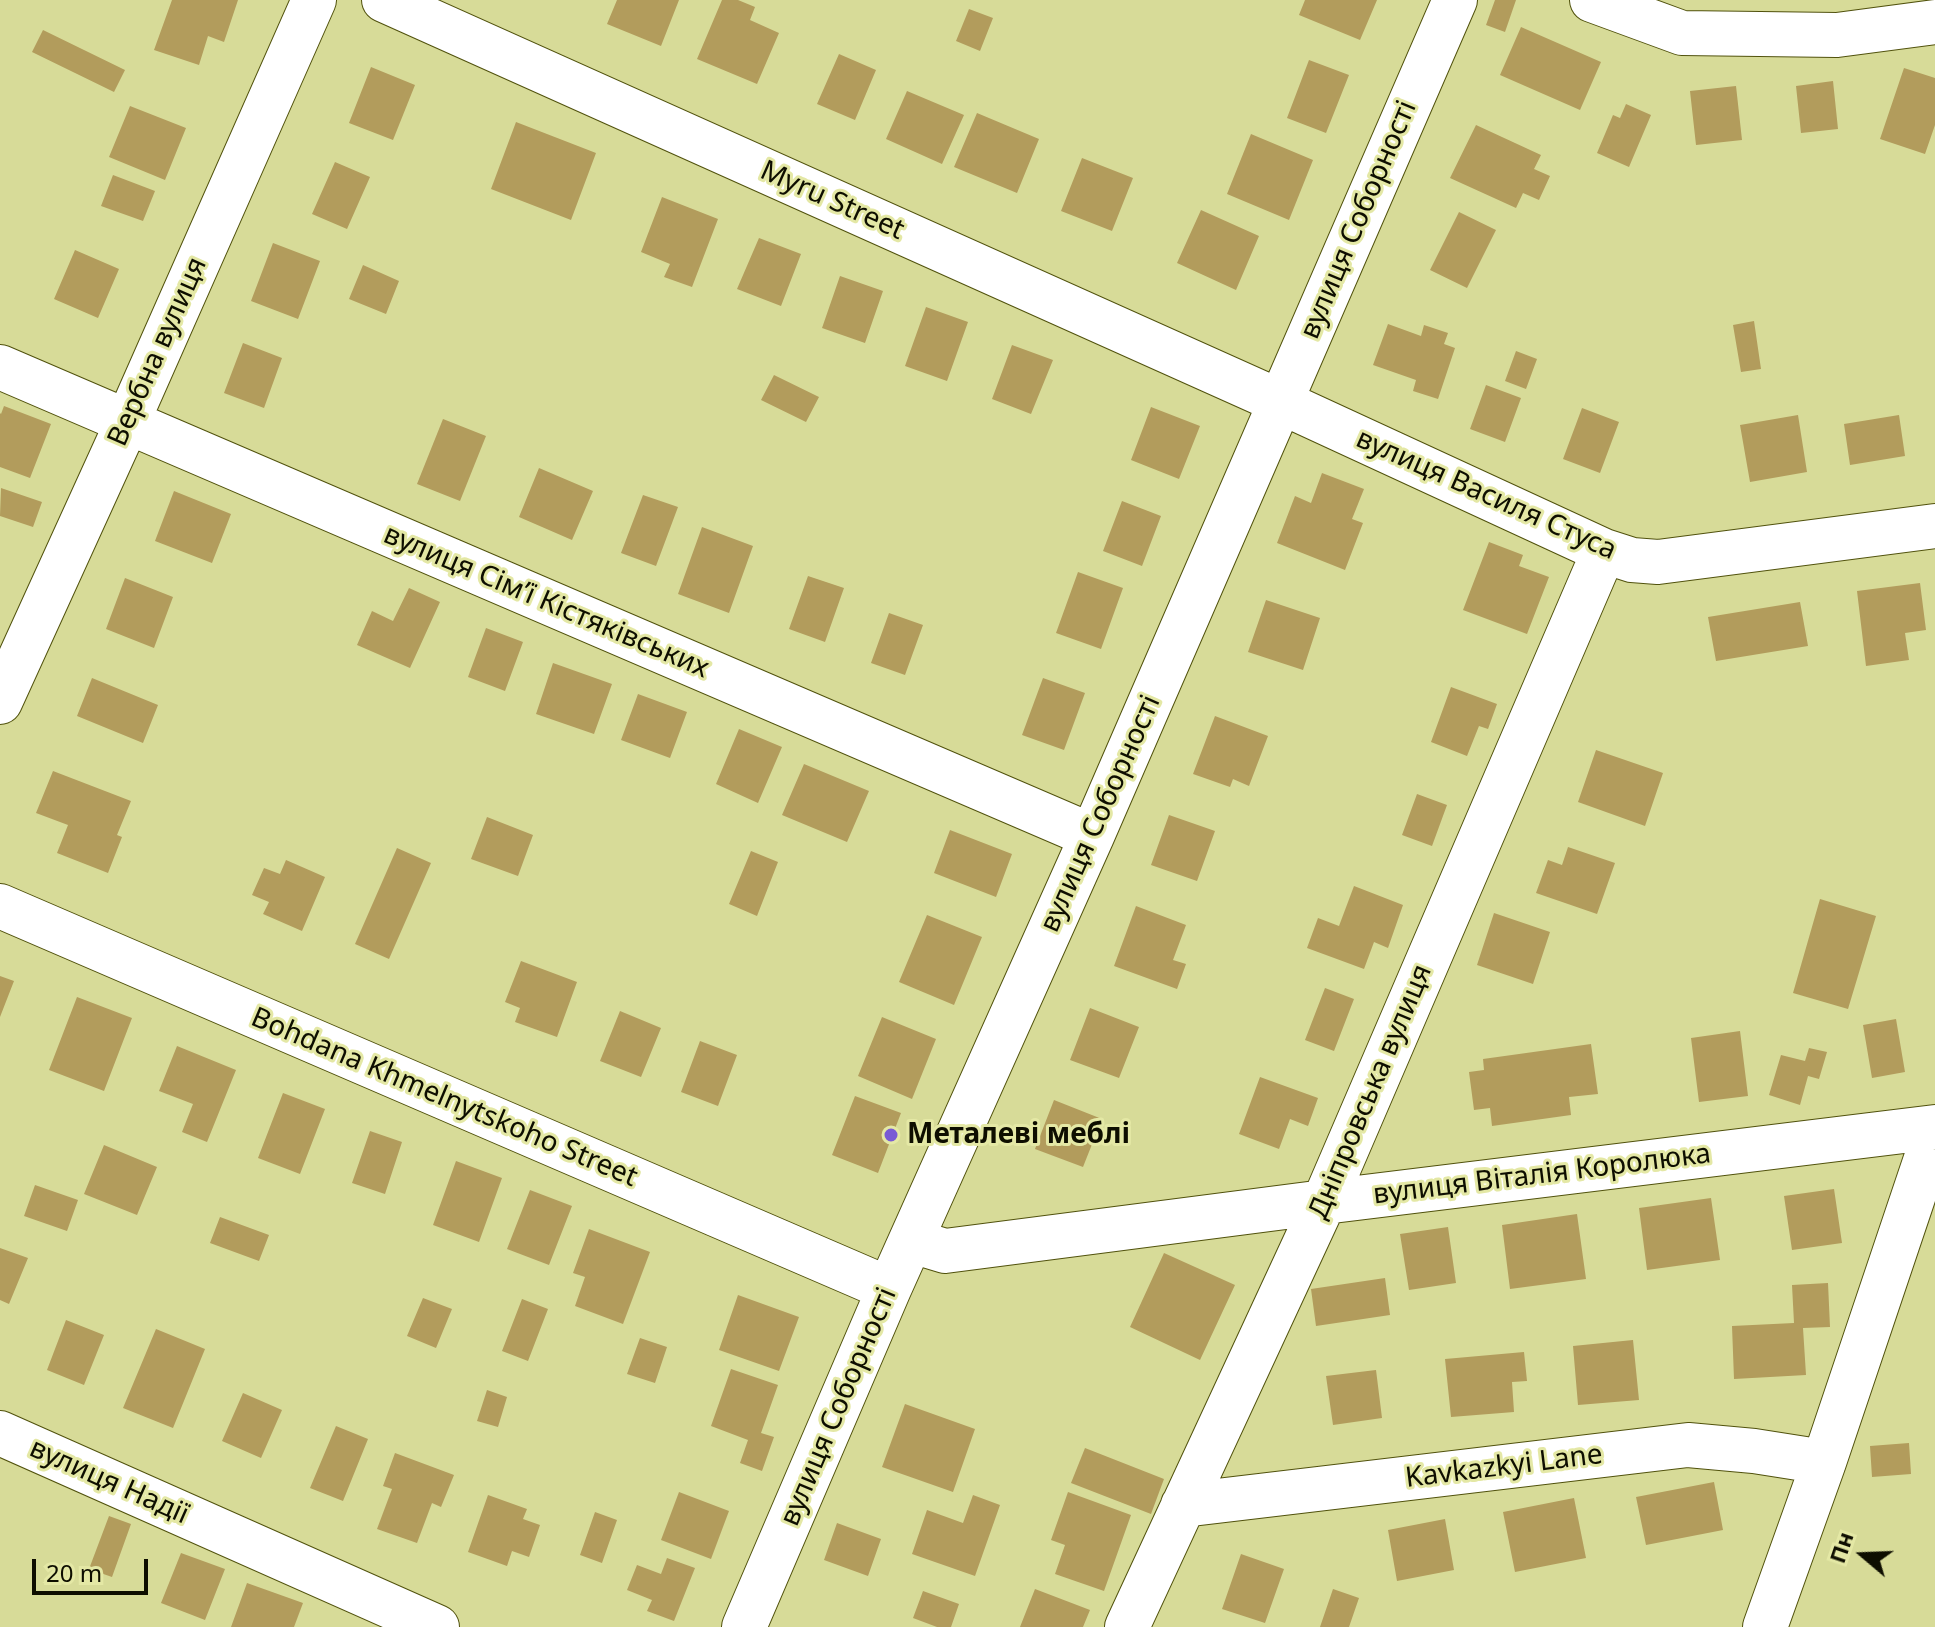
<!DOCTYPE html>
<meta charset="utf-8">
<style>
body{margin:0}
#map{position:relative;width:1935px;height:1627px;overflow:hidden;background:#d7db98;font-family:"Noto Sans",sans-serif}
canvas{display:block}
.north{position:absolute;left:1823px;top:1515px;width:80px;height:80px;-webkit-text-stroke:6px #e4e8a5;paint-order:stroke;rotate:289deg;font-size:22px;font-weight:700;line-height:32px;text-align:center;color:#0e0e00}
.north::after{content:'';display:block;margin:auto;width:28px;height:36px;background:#0e0e00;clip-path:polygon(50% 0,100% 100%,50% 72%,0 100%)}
.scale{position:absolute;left:32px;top:1559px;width:116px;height:36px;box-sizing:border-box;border:4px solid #0e0e00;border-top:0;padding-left:10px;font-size:24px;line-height:28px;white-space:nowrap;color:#0e0e00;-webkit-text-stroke:6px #e4e8a5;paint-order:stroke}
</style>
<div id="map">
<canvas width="1935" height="1627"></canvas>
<div class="north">Пн</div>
<div class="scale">20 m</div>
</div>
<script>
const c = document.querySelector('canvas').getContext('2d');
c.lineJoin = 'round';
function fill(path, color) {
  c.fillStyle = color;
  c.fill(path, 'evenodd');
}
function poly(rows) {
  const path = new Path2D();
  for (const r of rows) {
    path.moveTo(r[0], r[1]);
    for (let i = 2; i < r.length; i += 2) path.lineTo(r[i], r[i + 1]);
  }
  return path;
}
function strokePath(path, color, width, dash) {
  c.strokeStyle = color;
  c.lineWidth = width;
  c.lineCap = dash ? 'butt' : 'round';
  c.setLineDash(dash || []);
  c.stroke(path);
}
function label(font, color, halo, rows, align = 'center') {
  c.font = font + ' "Noto Sans",sans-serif';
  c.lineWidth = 6;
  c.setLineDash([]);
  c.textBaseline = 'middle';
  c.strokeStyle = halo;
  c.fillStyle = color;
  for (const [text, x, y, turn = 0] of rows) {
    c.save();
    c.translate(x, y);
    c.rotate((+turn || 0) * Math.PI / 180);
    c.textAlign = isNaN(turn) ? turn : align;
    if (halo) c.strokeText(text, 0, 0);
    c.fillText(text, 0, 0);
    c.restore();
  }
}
fill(poly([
 [172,0,238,0,224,42,208,36,199,65,154,50],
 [617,0,679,0,661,46,607,24],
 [722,0,738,0,755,7,750,20,779,33,757,84,697,59],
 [1305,0,1377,0,1360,40,1299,15],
 [1495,0,1516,0,1505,32,1486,25],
 [969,9,993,18,980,51,956,41],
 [1521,27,1601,62,1580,110,1500,75],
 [43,30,125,70,114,92,32,52],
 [839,54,876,70,855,120,817,104],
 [1309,60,1349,75,1326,133,1287,118],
 [371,67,415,85,393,140,349,123],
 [1904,68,1935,78,1935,125,1925,154,1880,139],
 [1833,81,1838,129,1801,133,1796,86],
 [1736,86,1742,140,1696,145,1690,91],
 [907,91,964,115,942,164,886,139],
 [1626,104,1651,115,1629,167,1597,153,1613,115,1620,118],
 [130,106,186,128,165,180,109,157],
 [977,113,1039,139,1017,193,954,167],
 [516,122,596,153,571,220,491,189],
 [1476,125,1541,155,1534,169,1550,176,1539,200,1523,193,1516,208,1450,178],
 [1251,134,1313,160,1289,220,1227,194],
 [1082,158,1133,178,1112,231,1061,211],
 [335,162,370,177,347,229,312,214],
 [113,175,155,191,143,221,101,206],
 [662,197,718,219,692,287,664,277,670,264,641,252],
 [1201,210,1259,236,1236,290,1177,263],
 [1459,212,1496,230,1467,288,1430,270],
 [759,238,801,254,781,306,737,289],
 [273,243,320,261,298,319,251,301],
 [75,250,119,269,98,318,54,299],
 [363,265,399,281,386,314,349,299],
 [840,276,883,291,865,343,822,328],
 [926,307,968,322,947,381,905,366],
 [1754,321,1761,369,1741,372,1733,325],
 [1388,324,1421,336,1424,325,1448,333,1444,344,1455,348,1438,399,1413,391,1416,380,1373,365],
 [243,343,282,358,264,408,224,393],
 [1012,345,1053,360,1031,414,992,399],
 [1516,351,1537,359,1526,389,1505,381],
 [774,375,819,397,806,422,761,400],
 [1486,385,1521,398,1505,442,1470,429],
 [4,406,51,424,30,478,0,467,0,413,1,414],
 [1151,407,1200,426,1179,479,1131,460],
 [1582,408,1619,422,1600,473,1563,459],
 [1798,415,1807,472,1750,482,1740,425],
 [1899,415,1905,456,1850,465,1844,424],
 [443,419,486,436,460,501,417,484],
 [539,468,593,491,572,540,519,517],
 [1322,473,1364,489,1352,519,1363,523,1345,570,1277,543,1295,496,1311,503],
 [1,488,42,502,33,527,0,516],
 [174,491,231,514,212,563,155,541],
 [643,495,678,507,656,566,621,553],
 [1122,501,1161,516,1142,566,1103,551],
 [702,527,753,546,729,613,678,594],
 [1489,542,1523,555,1519,566,1549,577,1527,634,1463,610],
 [1078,572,1123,588,1101,649,1056,633],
 [808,576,844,588,825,642,789,629],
 [125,578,173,597,154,648,106,629],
 [1920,583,1926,630,1905,633,1909,660,1866,666,1857,591],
 [409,588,440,602,410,668,357,645,372,611,393,621],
 [1266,600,1320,618,1303,670,1248,652],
 [1800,602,1808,646,1716,661,1708,617],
 [889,613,923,625,905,675,871,663],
 [486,628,523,642,505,691,468,677],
 [553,663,612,684,594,734,536,714],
 [92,678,158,705,143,743,77,716],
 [1043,678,1085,693,1064,750,1022,735],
 [1451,687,1497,704,1488,729,1479,726,1467,756,1431,742],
 [638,694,687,712,670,758,621,740],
 [1215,716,1268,736,1249,786,1233,779,1230,787,1193,774],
 [739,729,782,747,758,803,716,784],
 [1596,750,1663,773,1645,826,1578,802],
 [804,764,869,791,847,842,782,815],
 [53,771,131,801,117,835,122,837,108,873,57,853,68,825,36,813],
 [1417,794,1447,805,1432,846,1402,835],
 [1169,815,1215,831,1197,881,1151,865],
 [487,817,533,835,518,876,471,859],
 [950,830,1012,854,996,897,934,873],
 [1568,847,1615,863,1597,914,1536,893,1548,860,1562,865],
 [397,848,431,863,389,959,355,944],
 [751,851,778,862,757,916,729,904],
 [286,860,325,877,302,931,263,914,269,902,252,895,264,868,280,874],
 [1354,886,1403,905,1388,948,1374,942,1364,969,1307,948,1318,918,1339,926],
 [1820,899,1876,916,1848,1009,1793,993],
 [1136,906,1186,925,1173,960,1186,964,1177,989,1114,966],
 [1494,913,1550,932,1533,984,1477,965],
 [927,915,982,937,954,1005,899,982],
 [521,961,577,982,557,1037,515,1022,520,1008,505,1002],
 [0,976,14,981,0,1017],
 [1325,988,1354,999,1334,1051,1305,1040],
 [77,997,132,1018,104,1091,49,1070],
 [1090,1008,1139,1027,1119,1078,1070,1060],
 [620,1011,661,1028,641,1077,600,1061],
 [882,1017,936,1039,912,1099,858,1076],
 [1896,1019,1905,1072,1872,1078,1863,1025],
 [1740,1031,1748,1096,1699,1102,1691,1038],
 [700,1041,737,1055,718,1106,681,1092],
 [1591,1044,1598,1094,1569,1097,1571,1115,1492,1126,1490,1108,1474,1110,1469,1072,1484,1070,1483,1059],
 [177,1046,236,1070,207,1142,182,1132,193,1104,159,1091],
 [1809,1048,1827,1052,1819,1079,1808,1076,1800,1105,1769,1095,1781,1055,1805,1061],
 [1260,1077,1318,1098,1308,1126,1290,1119,1279,1149,1239,1134],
 [283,1093,325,1109,300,1174,258,1158],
 [855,1096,901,1113,878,1173,832,1155],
 [1054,1100,1102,1119,1083,1167,1035,1149],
 [370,1131,402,1142,385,1194,352,1183],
 [104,1145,157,1167,137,1215,84,1194],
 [456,1161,502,1178,479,1242,433,1225],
 [35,1185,78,1200,67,1231,24,1216],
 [1834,1189,1842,1243,1792,1250,1784,1196],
 [530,1190,572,1206,549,1265,507,1249],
 [1711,1198,1720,1260,1647,1270,1639,1208],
 [1577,1214,1586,1279,1510,1289,1502,1225],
 [220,1217,269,1235,259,1261,210,1243],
 [1448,1227,1456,1283,1409,1290,1400,1234],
 [589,1229,650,1252,623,1324,575,1306,585,1277,573,1273],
 [0,1248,28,1258,9,1304,0,1300],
 [1164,1253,1235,1285,1200,1360,1130,1327],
 [1385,1278,1390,1315,1316,1326,1311,1289],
 [1828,1283,1830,1327,1803,1328,1806,1375,1734,1379,1732,1326,1794,1323,1792,1285],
 [738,1295,799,1317,779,1371,719,1350],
 [423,1298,452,1309,436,1348,407,1336],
 [522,1299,548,1309,528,1361,502,1351],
 [66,1320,104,1335,84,1385,47,1370],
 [156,1329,205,1349,173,1428,123,1408],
 [640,1338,667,1347,655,1383,627,1374],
 [1633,1340,1639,1400,1578,1405,1573,1346],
 [1524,1352,1527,1381,1512,1382,1514,1412,1451,1417,1445,1359],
 [731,1369,778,1385,761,1433,774,1437,762,1471,740,1463,748,1440,711,1426],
 [1376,1370,1382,1418,1333,1425,1326,1376],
 [487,1390,507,1397,498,1427,477,1421],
 [243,1393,282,1410,261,1458,222,1441],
 [905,1404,975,1429,953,1492,882,1467],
 [336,1426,368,1439,343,1501,310,1488],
 [1909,1443,1911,1474,1872,1477,1870,1446],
 [1085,1448,1164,1479,1151,1514,1071,1483],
 [395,1453,454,1475,441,1507,432,1503,417,1543,377,1529,392,1489,383,1486],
 [1714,1482,1723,1530,1646,1545,1636,1497],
 [679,1492,729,1511,711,1559,661,1540],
 [1068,1492,1131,1515,1104,1591,1055,1574,1065,1545,1051,1540],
 [488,1495,527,1509,523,1519,540,1525,529,1557,512,1551,507,1566,468,1552],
 [973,1495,1000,1505,975,1576,912,1554,927,1510,963,1523],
 [1574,1498,1586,1558,1515,1572,1503,1512],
 [595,1512,617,1520,602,1563,580,1555],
 [109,1516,131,1524,112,1577,89,1569],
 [1445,1519,1454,1570,1397,1581,1388,1530],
 [837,1523,881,1539,868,1576,824,1560],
 [181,1553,225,1569,205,1620,161,1603],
 [1241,1554,1284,1569,1265,1623,1222,1609],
 [667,1558,695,1568,674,1621,647,1611,652,1600,627,1590,637,1565,661,1574],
 [247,1583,303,1603,294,1627,231,1627],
 [1035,1589,1090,1610,1083,1627,1020,1627],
 [1333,1589,1359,1598,1349,1627,1320,1627],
 [923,1591,959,1604,951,1627,937,1627,913,1618]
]), '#b29c5c');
const minor = poly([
 [384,0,1281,402,1604,551,1632,560,1658,562,1935,526],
 [1592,0,1682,33,1837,35,1935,22],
 [0,367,1092,836],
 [0,702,127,423,314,0],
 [0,906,889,1289],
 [912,1241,945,1251,1324,1202,1935,1127],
 [0,1433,437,1627],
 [1183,1505,1688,1445,1754,1451,1824,1462],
 [744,1627,889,1289,1092,836,1455,0],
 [1127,1627,1324,1202,1604,551],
 [1765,1627,1824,1462,1935,1132]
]);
strokePath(minor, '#51520d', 46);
strokePath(minor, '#fff', 44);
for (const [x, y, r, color] of [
 [891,1135,8,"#795bd5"]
]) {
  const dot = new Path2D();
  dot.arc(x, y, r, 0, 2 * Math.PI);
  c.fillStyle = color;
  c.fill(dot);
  strokePath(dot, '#e4e8a5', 3);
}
label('28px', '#0e0e00', '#e4e8a5', [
 ["Myru Street",832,201,24],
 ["вулиця Соборності",1359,220,-67],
 ["Вербна вулиця",158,352,-66],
 ["вулиця Василя Стуса",1486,495,24],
 ["вулиця Сімʼї Кістяківських",546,602,23],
 ["вулиця Соборності",1101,814,-66],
 ["Дніпровська вулиця",1371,1092,-67],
 ["Bohdana Khmelnytskoho Street",444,1098,23],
 ["вулиця Віталія Королюка",1542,1175,-7],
 ["вулиця Соборності",839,1407,-67],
 ["Kavkazkyi Lane",1504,1467,-7],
 ["вулиця Надії",109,1482,24]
]);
label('bold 28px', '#0e0e00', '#e4e8a5', [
 ["Металеві меблі",907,1135]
], 'left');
</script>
